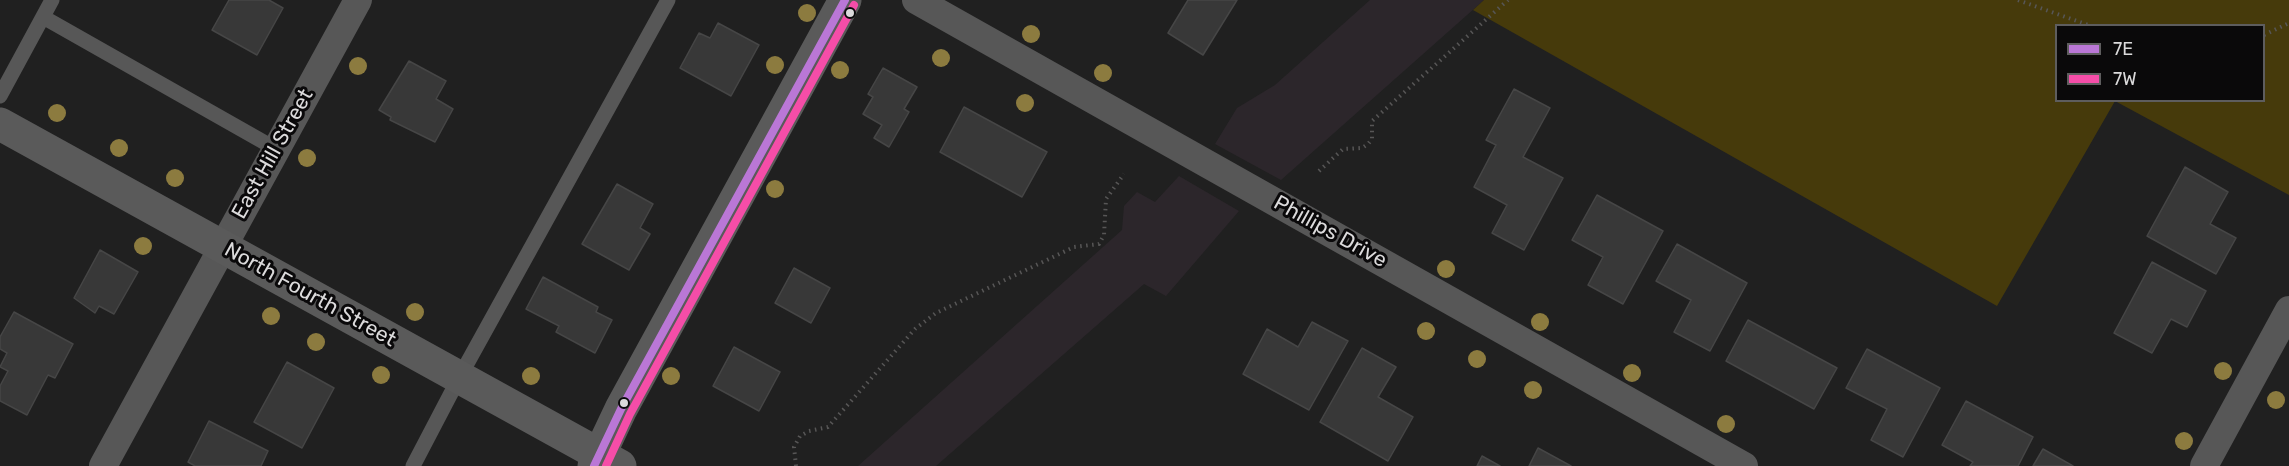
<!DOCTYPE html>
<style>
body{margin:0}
#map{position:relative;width:2289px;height:466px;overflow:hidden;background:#202020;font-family:Rubik,sans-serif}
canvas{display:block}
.legend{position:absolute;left:2055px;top:24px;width:210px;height:78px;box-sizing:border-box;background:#0a090a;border:2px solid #5e5d5e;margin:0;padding:8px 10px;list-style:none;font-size:18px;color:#dbdadb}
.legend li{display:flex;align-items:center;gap:12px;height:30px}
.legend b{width:30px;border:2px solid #5e5d5e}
</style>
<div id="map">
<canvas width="2289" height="466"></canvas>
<ul class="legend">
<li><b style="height:8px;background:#ba77d6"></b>7E</li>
<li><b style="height:8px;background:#f54da8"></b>7W</li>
</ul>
</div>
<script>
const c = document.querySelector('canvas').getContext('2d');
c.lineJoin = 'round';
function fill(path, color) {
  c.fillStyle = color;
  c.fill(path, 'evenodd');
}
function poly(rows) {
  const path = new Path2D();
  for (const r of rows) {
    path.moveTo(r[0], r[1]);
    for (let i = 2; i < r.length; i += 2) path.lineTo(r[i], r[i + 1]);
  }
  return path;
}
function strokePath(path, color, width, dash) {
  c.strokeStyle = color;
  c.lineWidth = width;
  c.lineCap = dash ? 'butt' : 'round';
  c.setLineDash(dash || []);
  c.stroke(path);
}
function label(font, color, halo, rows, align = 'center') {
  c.font = font + ' Rubik,sans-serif';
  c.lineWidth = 6;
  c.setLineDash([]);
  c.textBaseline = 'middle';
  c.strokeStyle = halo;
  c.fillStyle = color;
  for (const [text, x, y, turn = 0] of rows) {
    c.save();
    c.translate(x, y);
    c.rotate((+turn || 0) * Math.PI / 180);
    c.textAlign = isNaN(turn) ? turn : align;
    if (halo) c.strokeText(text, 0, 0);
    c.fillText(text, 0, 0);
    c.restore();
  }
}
fill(poly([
 [1370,0,1484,0,1281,180,1215,144,1237,108,1275,85],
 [1179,176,1239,211,1166,296,1144,284,936,466,858,466,1122,230,1124,206,1137,192,1155,202]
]), '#2c262b');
fill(poly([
 [1484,0,2289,0,2289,195,2115,101,2264,100,2264,26,2056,26,2056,100,2115,101,1997,306,1473,10]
]), '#463a0b');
const building = poly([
 [229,0,269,0,283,8,257,55,212,30,229,0],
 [1188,0,1237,0,1203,55,1168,33,1188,0],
 [718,23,759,45,731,96,680,68,699,33,710,38,718,23],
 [409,61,446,81,436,99,453,109,435,142,390,120,391,117,379,110,409,61],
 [883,68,917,87,904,109,909,112,889,147,874,138,882,125,863,114,873,97,868,94,883,68],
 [1514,89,1550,108,1523,157,1563,178,1524,250,1492,233,1507,205,1474,187,1496,145,1486,140,1514,89],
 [964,107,1047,152,1022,197,940,152,964,107],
 [2185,167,2228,192,2210,224,2236,238,2216,274,2147,236,2185,167],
 [617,184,653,204,640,228,650,234,629,270,582,244,617,184],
 [1597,195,1663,231,1623,304,1588,285,1603,257,1572,240,1597,195],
 [1677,244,1747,283,1710,351,1674,332,1691,300,1656,281,1677,244],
 [100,250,138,272,114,314,99,306,95,313,74,298,100,250],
 [2152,262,2206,291,2187,327,2171,319,2152,353,2114,333,2152,262],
 [794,268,830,288,811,323,775,303,794,268],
 [543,277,598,307,596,312,612,320,595,353,556,332,559,326,526,309,543,277],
 [14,312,73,344,55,378,48,375,27,415,0,401,0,386,8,371,0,367,7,353,0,349,0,337,14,312],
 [1748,320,1837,368,1814,409,1726,361,1748,320],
 [1312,322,1348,341,1309,410,1243,374,1267,329,1298,347,1312,322],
 [734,347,780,372,759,411,713,386,734,347],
 [1362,348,1396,367,1378,397,1413,417,1388,461,1320,422,1362,348],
 [1867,349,1940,388,1903,457,1871,440,1887,409,1846,388,1867,349],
 [287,362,334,388,302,448,254,422,287,362],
 [1966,401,2033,437,2018,466,1970,466,1973,462,1942,445,1966,401],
 [209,421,268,451,261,466,195,466,188,462,209,421],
 [1538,448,1571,466,1529,466,1538,448],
 [2043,449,2073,466,2033,466,2043,449],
 [1482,456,1500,466,1477,466,1482,456]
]);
fill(building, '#383838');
strokePath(building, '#464646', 1.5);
strokePath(poly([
 [2018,0,2091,26],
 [2264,35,2289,23],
 [1319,171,1343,149,1362,148,1368,144,1372,139,1372,121,1508,0],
 [796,466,794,447,800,436,809,431,828,427,915,329,936,313,1074,247,1099,244,1104,235,1106,199,1124,174]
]), '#575656', 4, [1.5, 4.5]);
strokePath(poly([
 [43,17,276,149],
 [0,96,52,0],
 [413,466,459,378,668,0]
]), '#575757', 15);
strokePath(poly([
 [916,0,1744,466],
 [103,466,358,0],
 [2204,466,2289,310]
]), '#575757', 28);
strokePath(poly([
 [0,124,620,466],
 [594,466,621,409,845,0]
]), '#5a5a5a', 33);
strokePath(poly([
 [594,466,621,409,845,0]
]), '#ba77d6', 8);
strokePath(poly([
 [606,466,630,414,854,5]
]), '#f54da8', 8);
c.fillStyle = '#8c7b3f';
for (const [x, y] of [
 [807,13],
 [1031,34],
 [941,58],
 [775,65],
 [358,66],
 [840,70],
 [1103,73],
 [1025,103],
 [57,113],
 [119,148],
 [307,158],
 [175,178],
 [775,189],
 [143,246],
 [1446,269],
 [415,312],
 [271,316],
 [1540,322],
 [1426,331],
 [316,342],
 [1477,359],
 [2223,371],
 [1632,373],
 [381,375],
 [531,376],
 [671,376],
 [1533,390],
 [2276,400],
 [1726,424],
 [2184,441]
]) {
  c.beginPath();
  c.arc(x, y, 9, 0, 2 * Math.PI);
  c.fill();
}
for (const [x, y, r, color] of [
 [850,13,5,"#dbdadb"],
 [624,403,5,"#dbdadb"]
]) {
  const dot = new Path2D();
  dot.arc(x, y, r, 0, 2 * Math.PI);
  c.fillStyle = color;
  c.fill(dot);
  strokePath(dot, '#0a090a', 2);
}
label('21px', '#dbdadb', '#0a090a', [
 ["East Hill Street",273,154,-61],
 ["Phillips Drive",1330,232,29],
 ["North Fourth Street",310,295,29]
]);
</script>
